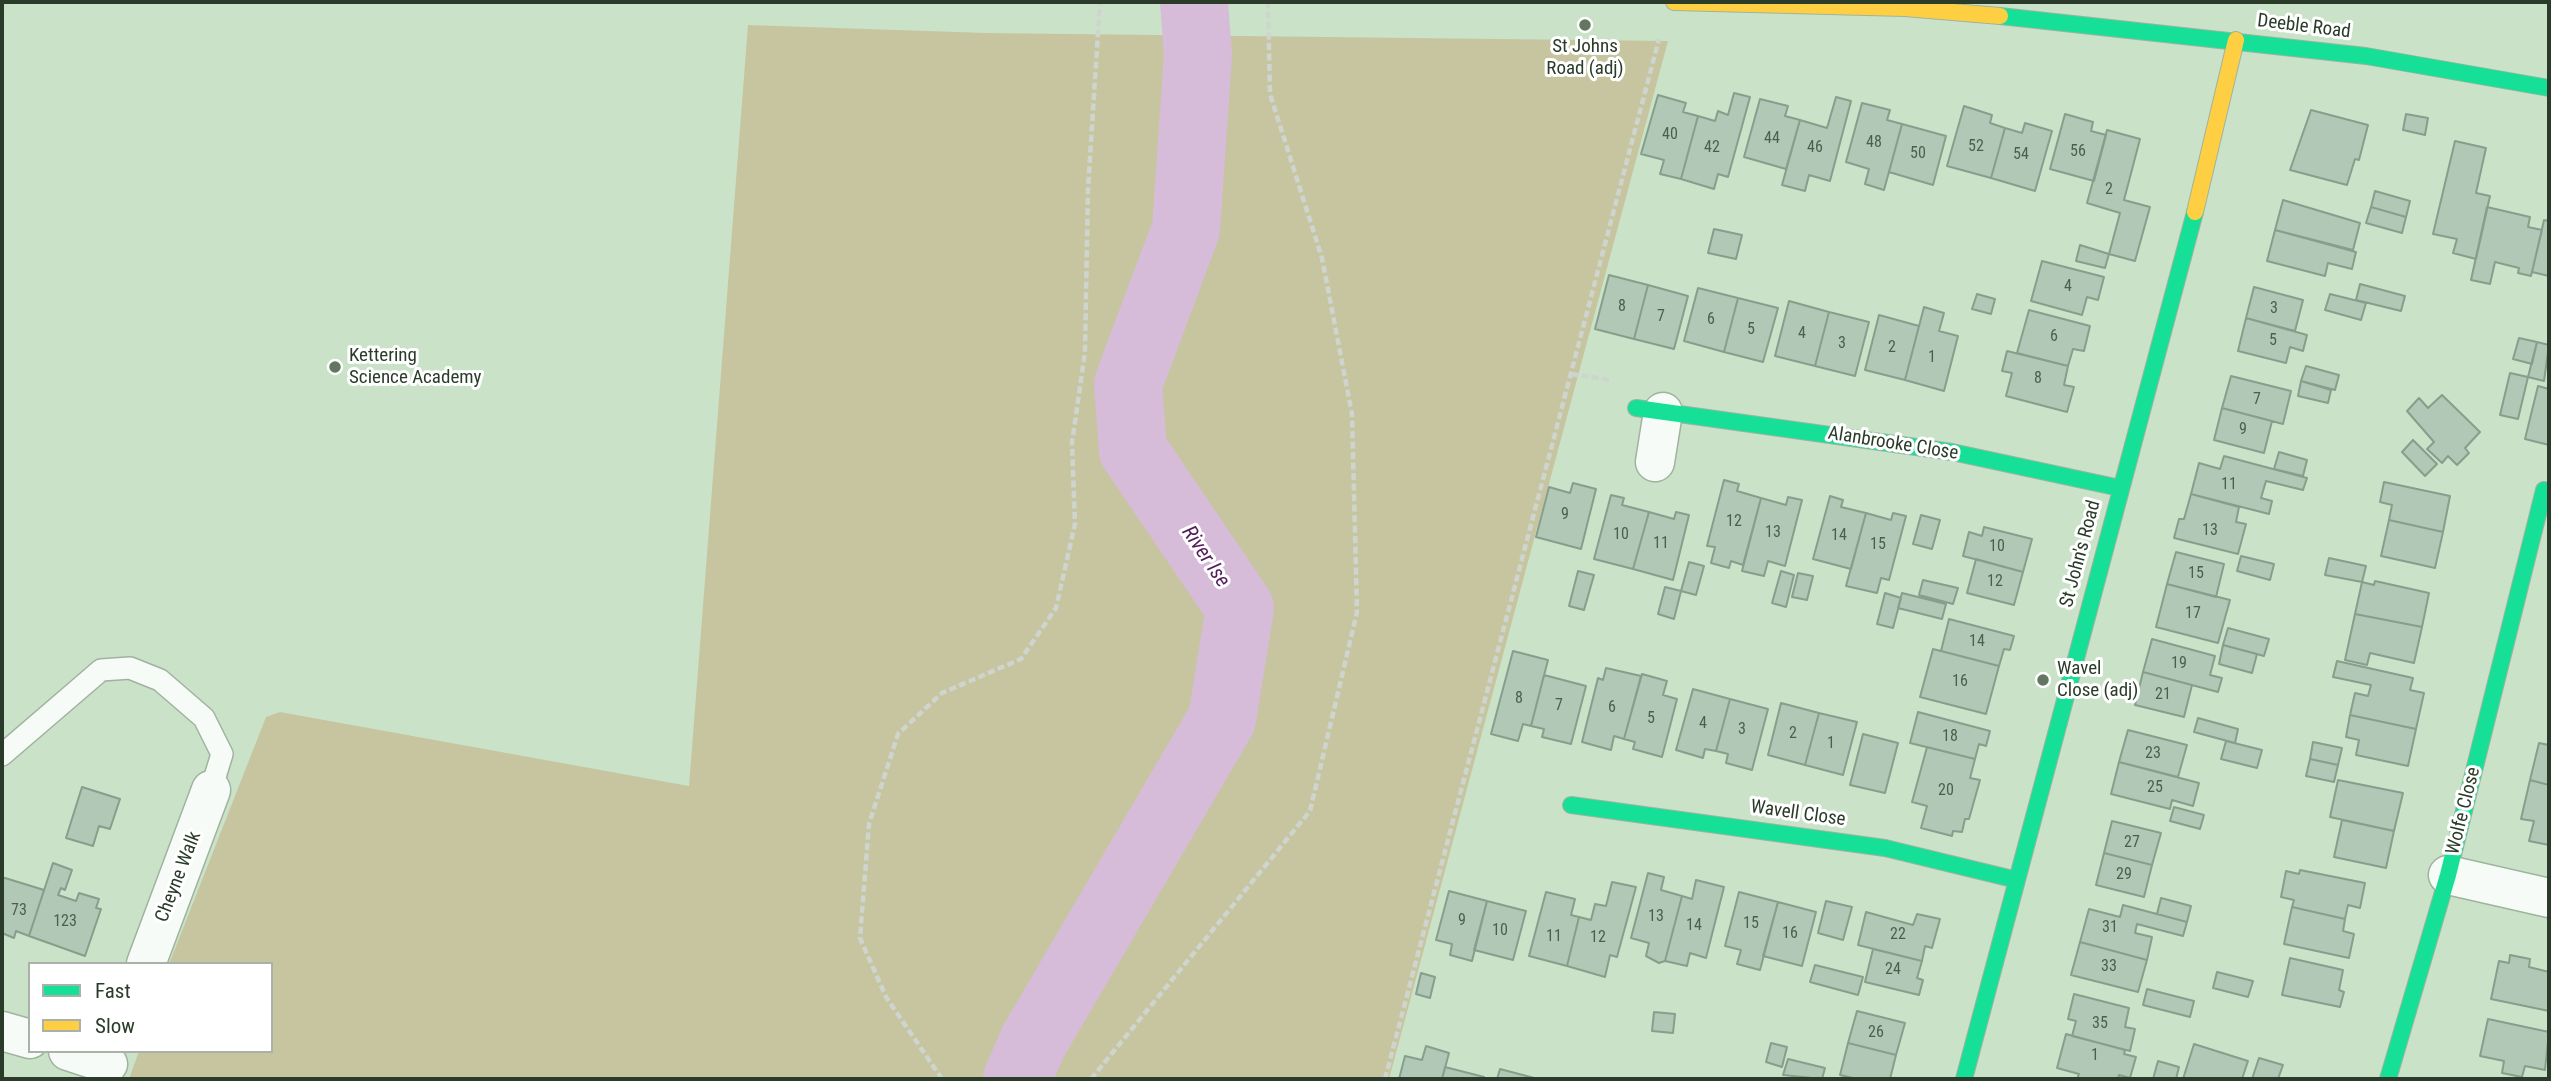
<!DOCTYPE html>
<style>
body{margin:0}
#map{position:relative;width:2551px;height:1081px;overflow:hidden;background:#cae3c8;font-family:"Roboto Condensed",sans-serif}
canvas{display:block}
.frame{position:absolute;inset:0;border:4px solid #2a3c29;pointer-events:none}
.legend{position:absolute;left:28px;top:962px;width:245px;height:91px;box-sizing:border-box;background:#fff;border:2px solid #aab1a9;margin:0;padding:9px 12px;list-style:none;font-size:21px;color:#2a3c29}
.legend li{display:flex;align-items:center;gap:14px;height:35px}
.legend b{width:35px;border:2px solid #aab1a9}
</style>
<div id="map">
<canvas width="2551" height="1081"></canvas>
<div class="frame"></div>
<ul class="legend">
<li><b style="height:9px;background:#16e098"></b>Fast</li>
<li><b style="height:9px;background:#ffcf43"></b>Slow</li>
</ul>
</div>
<script>
const c = document.querySelector('canvas').getContext('2d');
c.lineJoin = 'round';
function fill(path, color) {
  c.fillStyle = color;
  c.fill(path, 'evenodd');
}
function poly(rows) {
  const path = new Path2D();
  for (const r of rows) {
    path.moveTo(r[0], r[1]);
    for (let i = 2; i < r.length; i += 2) path.lineTo(r[i], r[i + 1]);
  }
  return path;
}
function strokePath(path, color, width, dash) {
  c.strokeStyle = color;
  c.lineWidth = width;
  c.lineCap = dash ? 'butt' : 'round';
  c.setLineDash(dash || []);
  c.stroke(path);
}
function label(font, color, halo, rows, align = 'center') {
  c.font = font + ' "Roboto Condensed",sans-serif';
  c.lineWidth = 6;
  c.setLineDash([]);
  c.textBaseline = 'middle';
  c.strokeStyle = halo;
  c.fillStyle = color;
  for (const [text, x, y, turn = 0] of rows) {
    c.save();
    c.translate(x, y);
    c.rotate((+turn || 0) * Math.PI / 180);
    c.textAlign = isNaN(turn) ? turn : align;
    if (halo) c.strokeText(text, 0, 0);
    c.fillText(text, 0, 0);
    c.restore();
  }
}
fill(poly([
 [748,25,987,33,1668,41,1389,1079,129,1079,139,1051,271,1051,271,964,169,964,266,717,280,712,689,786]
]), '#c7c5a0');
strokePath(poly([
 [1017,1079,1033,1042,1222,719,1240,608,1133,450,1128,384,1186,229,1198,55,1194,2]
]), '#d6bcd9', 68);
const building = poly([
 [1734,93,1750,97,1728,177,1718,174,1714,189,1681,179,1698,116,1715,121,1718,111,1728,115,1734,93],
 [1658,95,1686,103,1683,112,1698,116,1681,179,1660,174,1664,160,1641,154,1658,95],
 [1836,97,1851,101,1830,181,1809,175,1805,191,1782,185,1800,120,1827,128,1836,97],
 [1760,99,1788,106,1785,116,1800,120,1786,169,1744,157,1760,99],
 [1862,103,1890,110,1887,120,1902,124,1884,190,1865,184,1869,169,1846,162,1862,103],
 [1964,106,1992,115,1990,123,2005,128,1991,178,1947,166,1964,106],
 [2311,110,2368,125,2359,160,2355,159,2347,185,2290,170,2311,110],
 [2065,114,2093,122,2091,131,2106,135,2094,181,2050,169,2065,114],
 [2406,114,2428,118,2425,135,2403,130,2406,114],
 [2025,123,2052,131,2035,191,1991,178,2005,128,2022,133,2025,123],
 [1902,124,1946,136,1933,185,1889,172,1902,124],
 [2107,130,2140,139,2124,200,2150,207,2135,261,2109,254,2120,213,2087,203,2107,130],
 [2455,141,2486,148,2476,193,2490,196,2476,259,2453,253,2457,239,2433,234,2455,141],
 [2375,191,2410,201,2406,217,2371,207,2375,191],
 [2283,200,2360,223,2353,250,2275,230,2283,200],
 [2371,207,2406,217,2402,233,2366,223,2371,207],
 [2487,207,2530,217,2528,227,2542,230,2531,276,2518,273,2519,268,2495,262,2490,284,2471,280,2487,207],
 [2544,220,2549,221,2549,276,2532,272,2544,220],
 [1714,229,1742,235,1736,259,1708,253,1714,229],
 [2275,230,2356,252,2352,269,2328,263,2325,276,2267,261,2275,230],
 [2080,245,2109,254,2105,268,2076,261,2080,245],
 [2042,261,2104,277,2098,300,2087,297,2082,315,2031,301,2042,261],
 [1609,275,1648,285,1634,339,1595,329,1609,275],
 [2360,284,2405,296,2401,311,2356,300,2360,284],
 [1648,285,1688,296,1674,349,1634,339,1648,285],
 [2254,287,2303,300,2295,331,2246,318,2254,287],
 [1698,288,1738,298,1724,352,1684,341,1698,288],
 [1977,294,1995,299,1991,314,1972,309,1977,294],
 [2330,294,2366,303,2361,320,2325,310,2330,294],
 [1738,298,1778,308,1763,362,1724,352,1738,298],
 [1789,301,1829,312,1815,366,1775,356,1789,301],
 [1924,307,1944,313,1939,331,1958,336,1944,391,1905,380,1924,307],
 [2029,310,2090,326,2084,351,2073,349,2068,366,2017,353,2029,310],
 [1829,312,1869,322,1855,376,1815,366,1829,312],
 [1879,315,1919,326,1905,380,1865,370,1879,315],
 [2246,318,2307,335,2303,351,2290,347,2286,363,2238,351,2246,318],
 [2519,338,2537,342,2532,364,2513,359,2519,338],
 [2537,342,2549,345,2544,381,2528,377,2537,342],
 [2007,351,2068,366,2064,385,2074,387,2067,412,2006,396,2012,373,2002,371,2007,351],
 [2306,366,2339,375,2335,390,2301,381,2306,366],
 [2510,373,2528,377,2518,419,2500,415,2510,373],
 [2231,376,2291,391,2283,424,2222,408,2231,376],
 [2301,381,2331,390,2328,403,2298,396,2301,381],
 [2538,386,2549,389,2549,445,2525,439,2538,386],
 [2442,395,2480,432,2465,448,2469,453,2457,465,2448,456,2442,463,2427,449,2434,442,2407,411,2419,398,2428,408,2442,395],
 [2222,408,2272,421,2264,453,2214,440,2222,408],
 [2413,440,2437,464,2425,476,2402,452,2413,440],
 [2279,452,2307,460,2303,476,2274,469,2279,452],
 [2224,456,2307,478,2303,490,2266,481,2261,498,2272,501,2269,514,2191,494,2199,463,2220,469,2224,456],
 [1724,480,1739,484,1737,491,1761,498,1743,565,1731,561,1729,568,1711,563,1715,547,1707,546,1724,480],
 [2384,482,2450,496,2443,532,2389,520,2392,505,2380,502,2384,482],
 [1573,483,1596,489,1581,549,1536,537,1549,487,1570,493,1573,483],
 [2191,494,2239,507,2236,522,2246,524,2238,554,2174,538,2179,519,2184,519,2191,494],
 [1611,495,1624,498,1622,505,1649,512,1633,569,1594,559,1611,495],
 [1830,496,1843,500,1841,507,1866,513,1851,569,1813,559,1830,496],
 [1788,497,1802,500,1785,566,1768,561,1764,576,1742,571,1761,498,1786,505,1788,497],
 [1649,512,1674,519,1676,512,1689,515,1673,580,1633,569,1649,512],
 [1866,513,1891,520,1893,513,1906,516,1889,580,1881,578,1877,593,1846,586,1866,513],
 [1921,515,1940,520,1932,549,1913,544,1921,515],
 [2389,520,2443,532,2435,568,2381,556,2389,520],
 [1984,527,2032,539,2023,572,1963,556,1969,532,1982,536,1984,527],
 [2176,552,2224,564,2216,597,2167,584,2176,552],
 [2241,556,2274,564,2270,580,2237,571,2241,556],
 [2329,558,2366,566,2362,582,2325,575,2329,558],
 [1976,559,2023,572,2014,605,1967,593,1976,559],
 [1689,562,1704,566,1696,595,1681,591,1689,562],
 [1578,571,1594,575,1584,610,1569,606,1578,571],
 [1781,571,1794,575,1786,607,1772,603,1781,571],
 [1798,573,1813,576,1807,600,1792,597,1798,573],
 [1923,580,1958,588,1953,604,1919,595,1923,580],
 [2375,581,2429,593,2422,627,2355,614,2362,582,2374,585,2375,581],
 [2167,584,2230,600,2218,643,2156,627,2167,584],
 [1665,587,1681,591,1674,619,1658,614,1665,587],
 [1885,593,1901,598,1893,628,1877,624,1885,593],
 [1902,593,1946,604,1942,619,1898,608,1902,593],
 [2355,614,2422,627,2414,663,2370,653,2367,665,2345,660,2355,614],
 [1949,619,2014,636,2010,650,2004,649,1999,666,1941,651,1949,619],
 [2228,628,2269,639,2264,656,2223,645,2228,628],
 [2152,639,2215,656,2210,675,2222,678,2218,692,2143,672,2152,639],
 [2223,645,2257,654,2252,673,2219,664,2223,645],
 [1933,649,1999,666,1986,714,1920,697,1933,649],
 [1513,651,1548,660,1531,726,1523,724,1518,741,1491,734,1513,651],
 [2337,661,2413,678,2410,690,2424,693,2416,729,2350,715,2355,693,2368,696,2371,685,2333,677,2337,661],
 [1606,668,1641,676,1624,739,1614,736,1611,750,1582,742,1598,678,1603,680,1606,668],
 [2143,672,2192,685,2184,717,2135,705,2143,672],
 [1642,674,1667,681,1663,695,1677,699,1662,757,1633,749,1635,742,1624,739,1642,674],
 [1544,675,1586,686,1571,744,1542,737,1544,729,1531,726,1544,675],
 [1693,689,1730,699,1716,751,1705,749,1703,758,1676,750,1693,689],
 [1730,699,1768,709,1752,770,1726,763,1728,754,1716,751,1730,699],
 [1781,703,1819,713,1805,765,1768,755,1781,703],
 [1918,712,1990,731,1986,746,1979,744,1975,759,1910,743,1918,712],
 [1819,713,1857,722,1843,775,1805,765,1819,713],
 [2350,715,2416,729,2408,766,2356,755,2359,740,2346,737,2350,715],
 [2198,718,2238,729,2235,743,2194,732,2198,718],
 [2128,730,2187,745,2178,777,2119,762,2128,730],
 [1863,734,1898,743,1885,793,1850,785,1863,734],
 [2226,741,2262,750,2257,768,2221,759,2226,741],
 [2313,742,2342,748,2338,765,2310,759,2313,742],
 [2539,743,2549,745,2549,785,2530,780,2539,743],
 [1927,747,1975,759,1970,778,1980,780,1969,819,1965,819,1962,832,1953,831,1952,836,1921,828,1927,806,1912,802,1927,747],
 [2310,759,2338,765,2334,782,2306,776,2310,759],
 [2119,762,2199,783,2193,806,2172,800,2170,809,2111,794,2119,762],
 [2338,780,2403,793,2394,831,2330,817,2338,780],
 [2530,780,2549,785,2549,845,2529,841,2534,821,2521,819,2530,780],
 [82,787,120,799,110,829,99,826,93,846,66,838,82,787],
 [2174,807,2204,815,2200,829,2170,821,2174,807],
 [2342,820,2394,831,2386,868,2334,857,2342,820],
 [2112,821,2161,833,2152,865,2104,853,2112,821],
 [2104,853,2152,865,2144,897,2096,885,2104,853],
 [53,863,72,870,65,890,61,888,58,895,76,901,79,893,99,899,96,908,101,909,85,956,29,936,53,863],
 [2300,870,2365,883,2360,908,2348,905,2345,919,2292,907,2294,900,2281,897,2286,871,2299,874,2300,870],
 [1648,873,1664,877,1661,890,1682,896,1665,961,1659,963,1646,956,1649,943,1631,938,1648,873],
 [5,878,44,890,29,936,16,931,14,938,2,933,2,879,5,878],
 [1696,880,1724,887,1706,958,1690,953,1687,966,1665,961,1682,896,1692,899,1696,880],
 [1612,882,1636,887,1617,957,1610,955,1605,977,1567,966,1579,917,1591,920,1595,904,1606,906,1612,882],
 [1449,891,1487,901,1472,961,1450,955,1452,944,1436,940,1449,891],
 [1546,892,1575,899,1571,915,1579,917,1567,966,1529,956,1546,892],
 [1739,892,1778,902,1760,970,1737,964,1741,950,1725,946,1739,892],
 [2161,898,2191,906,2187,922,2157,914,2161,898],
 [1487,901,1526,911,1513,960,1474,950,1487,901],
 [1826,901,1852,907,1843,940,1818,933,1826,901],
 [1778,902,1816,912,1802,966,1763,956,1778,902],
 [2123,905,2187,922,2183,936,2137,924,2135,933,2152,937,2147,960,2080,942,2089,909,2120,917,2123,905],
 [2292,907,2345,919,2343,931,2354,934,2349,958,2284,944,2292,907],
 [1866,912,1913,925,1917,914,1940,919,1932,948,1925,946,1922,961,1858,945,1866,912],
 [2080,942,2147,960,2138,992,2071,975,2080,942],
 [1873,949,1922,961,1917,978,1923,980,1919,995,1865,982,1873,949],
 [2510,955,2530,959,2529,967,2549,972,2549,1011,2491,999,2499,961,2509,963,2510,955],
 [2290,958,2343,970,2339,990,2344,992,2340,1007,2282,995,2290,958],
 [1815,965,1863,977,1858,995,1810,982,1815,965],
 [2217,972,2253,981,2248,997,2213,988,2217,972],
 [1421,973,1435,977,1430,998,1416,994,1421,973],
 [2147,989,2194,1001,2190,1017,2143,1005,2147,989],
 [2074,994,2129,1008,2125,1027,2135,1029,2130,1051,2072,1036,2076,1021,2068,1019,2074,994],
 [1857,1011,1905,1023,1896,1055,1848,1043,1857,1011],
 [1654,1012,1675,1014,1673,1033,1652,1031,1654,1012],
 [2488,1019,2549,1032,2545,1070,2525,1066,2522,1077,2502,1073,2504,1061,2480,1056,2488,1019],
 [2066,1034,2125,1050,2124,1054,2136,1057,2130,1078,2119,1075,2118,1079,2077,1079,2079,1074,2057,1068,2066,1034],
 [1771,1043,1787,1047,1782,1067,1766,1062,1771,1043],
 [1848,1043,1896,1055,1890,1079,1857,1079,1840,1075,1848,1043],
 [2194,1044,2248,1061,2242,1079,2183,1079,2194,1044],
 [1426,1046,1449,1053,1442,1079,1399,1079,1405,1056,1422,1060,1426,1046],
 [2259,1058,2283,1065,2278,1079,2252,1079,2259,1058],
 [1788,1059,1825,1068,1822,1079,1783,1075,1788,1059],
 [2158,1061,2179,1067,2176,1079,2153,1079,2158,1061],
 [1445,1067,1484,1077,1484,1079,1442,1079,1445,1067],
 [1500,1069,1538,1079,1497,1079,1500,1069]
]);
fill(building, '#b1c8b6');
strokePath(building, '#869e8c', 2);
const lane = poly([
 [2,755,101,670,130,668,160,680,204,718,222,754,211,790]
]);
const street = poly([
 [1655,462,1663,412],
 [2448,875,2549,898],
 [146,964,211,790],
 [2,1031,30,1039],
 [68,1051,108,1064]
]);
const fast = poly([
 [2000,16,2366,56,2549,88],
 [1636,408,1952,452,2120,488],
 [1571,805,1885,848,2017,880],
 [1964,1079,2195,212],
 [2388,1079,2448,875,2544,490]
]);
const slow = poly([
 [1674,2,1905,8,2000,16],
 [2195,212,2236,40]
]);
strokePath(lane, '#9fb39e', 24);
strokePath(street, '#9fb39e', 41);
strokePath(fast, '#9fb39e', 18);
strokePath(slow, '#9fb39e', 18);
strokePath(poly([
 [1571,374,1611,380],
 [942,1079,886,997,860,938,869,824,898,734,942,693,1021,659,1056,608,1075,524,1072,443,1085,352,1088,189,1100,2],
 [1091,1079,1310,811,1357,612,1352,414,1322,258,1270,94,1268,2],
 [1385,1079,1659,39]
]), '#ced5ce', 4.5, [7, 3.5]);
strokePath(lane, '#f7fbf7', 21);
strokePath(street, '#f7fbf7', 38);
strokePath(fast, '#16e098', 16);
strokePath(slow, '#ffcf43', 16);
for (const [x, y, r, color] of [
 [1585,25,7,"#627661"],
 [335,367,7,"#627661"],
 [2043,680,7,"#627661"]
]) {
  const dot = new Path2D();
  dot.arc(x, y, r, 0, 2 * Math.PI);
  c.fillStyle = color;
  c.fill(dot);
  strokePath(dot, '#fff', 2.5);
}
label('16px', '#4c5f4c', null, [
 ["40",1670,135],
 ["44",1772,139],
 ["48",1874,143],
 ["52",1976,147],
 ["42",1712,148],
 ["46",1815,148],
 ["56",2078,152],
 ["50",1918,154],
 ["54",2021,155],
 ["2",2109,190],
 ["4",2068,287],
 ["8",1622,307],
 ["3",2274,309],
 ["7",1661,317],
 ["6",1711,320],
 ["5",1751,330],
 ["4",1802,334],
 ["6",2054,337],
 ["5",2273,341],
 ["3",1842,344],
 ["2",1892,348],
 ["1",1932,358],
 ["8",2038,379],
 ["7",2257,400],
 ["9",2243,430],
 ["11",2229,485],
 ["9",1565,515],
 ["12",1734,522],
 ["13",2210,531],
 ["13",1773,533],
 ["10",1621,535],
 ["14",1839,536],
 ["11",1661,544],
 ["15",1878,545],
 ["10",1997,547],
 ["15",2196,574],
 ["12",1995,582],
 ["17",2193,614],
 ["14",1977,642],
 ["19",2179,664],
 ["16",1960,682],
 ["21",2163,695],
 ["8",1519,699],
 ["7",1559,706],
 ["6",1612,708],
 ["5",1651,719],
 ["4",1703,724],
 ["3",1742,730],
 ["2",1793,734],
 ["18",1950,737],
 ["1",1831,744],
 ["23",2153,754],
 ["25",2155,788],
 ["20",1946,791],
 ["27",2132,843],
 ["29",2124,875],
 ["73",19,911],
 ["13",1656,917],
 ["9",1462,921],
 ["123",65,922],
 ["15",1751,924],
 ["14",1694,926],
 ["31",2110,928],
 ["10",1500,931],
 ["16",1790,934],
 ["22",1898,935],
 ["11",1554,937],
 ["12",1598,938],
 ["33",2109,967],
 ["24",1893,970],
 ["35",2100,1024],
 ["26",1876,1033],
 ["1",2095,1056]
]);
label('19px', '#2a3c29', '#fff', [
 ["Deeble Road",2304,27,7],
 ["Alanbrooke Close",1893,444,9],
 ["St John's Road",2081,554,-75],
 ["Wolfe Close",2464,811,-76],
 ["Wavell Close",1798,814,8],
 ["Cheyne Walk",179,877,-69]
]);
label('19px', '#2a3c29', '#fff', [
 ["St Johns",1585,47,"center"],
 ["Road (adj)",1585,69,"center"],
 ["Kettering",349,356],
 ["Science Academy",349,378],
 ["Wavel",2057,669],
 ["Close (adj)",2057,691]
], 'left');
label('italic 21px', '#531c5a', '#fff', [
 ["River Ise",1205,557,56]
]);
</script>
